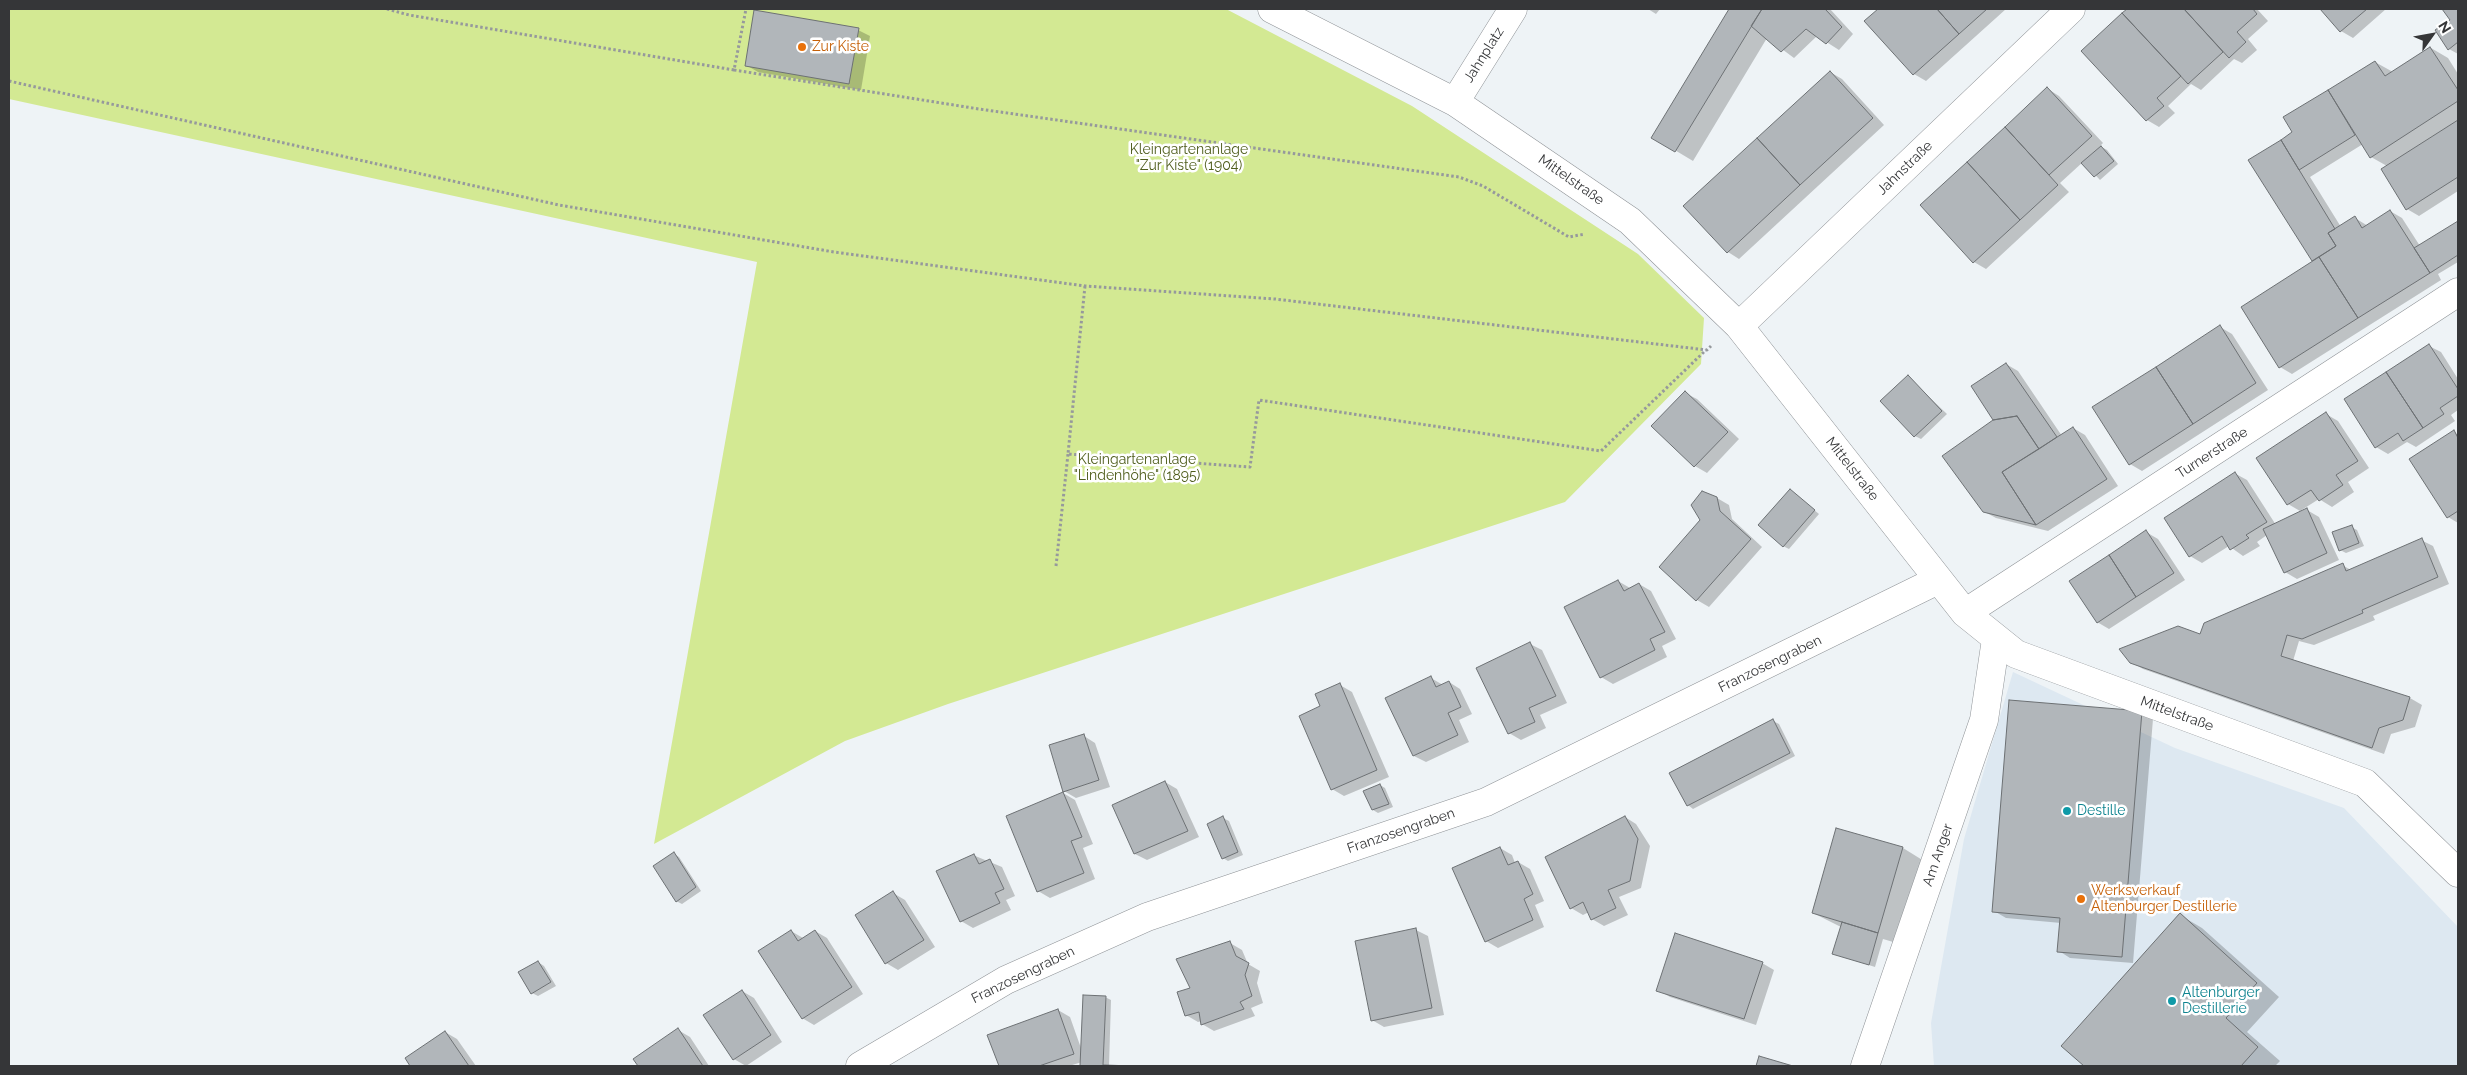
<!DOCTYPE html>
<meta charset="utf-8">
<style>
body{margin:0}
#map{position:relative;width:2467px;height:1075px;overflow:hidden;background:#eef3f6;font-family:Raleway,sans-serif}
canvas{display:block}
.frame{position:absolute;inset:0;border:10px solid #353638;pointer-events:none}
.north{position:absolute;left:2407px;top:10px;width:50px;height:50px;-webkit-text-stroke:4px #fff;paint-order:stroke;rotate:58deg;font-size:14px;font-weight:700;line-height:20px;text-align:center;color:#353638}
.north::after{content:'';display:block;margin:auto;width:18px;height:22px;background:#353638;clip-path:polygon(50% 0,100% 100%,50% 72%,0 100%)}
</style>
<div id="map">
<canvas width="2467" height="1075"></canvas>
<div class="frame"></div>
<div class="north">N</div>
</div>
<script>
const c = document.querySelector('canvas').getContext('2d');
c.lineJoin = 'round';
function fill(path, color) {
  c.fillStyle = color;
  c.fill(path, 'evenodd');
}
function poly(rows) {
  const path = new Path2D();
  for (const r of rows) {
    path.moveTo(r[0], r[1]);
    for (let i = 2; i < r.length; i += 2) path.lineTo(r[i], r[i + 1]);
  }
  return path;
}
function strokePath(path, color, width, dash) {
  c.strokeStyle = color;
  c.lineWidth = width;
  c.lineCap = dash ? 'butt' : 'round';
  c.setLineDash(dash || []);
  c.stroke(path);
}
function label(font, color, halo, rows, align = 'center') {
  c.font = font + ' Raleway,sans-serif';
  c.lineWidth = 5;
  c.setLineDash([]);
  c.textBaseline = 'middle';
  c.strokeStyle = halo;
  c.fillStyle = color;
  for (const [text, x, y, turn = 0] of rows) {
    c.save();
    c.translate(x, y);
    c.rotate((+turn || 0) * Math.PI / 180);
    c.textAlign = isNaN(turn) ? turn : align;
    if (halo) c.strokeText(text, 0, 0);
    c.fillText(text, 0, 0);
    c.restore();
  }
}
fill(poly([
 [2013,672,2175,748,2344,808,2458,927,2458,1066,1934,1066,1931,1023,1964,839]
]), '#dde8f1');
fill(poly([
 [9,9,1226,9,1412,106,1638,254,1704,318,1701,364,1565,502,948,704,845,741,654,844,757,262,9,99]
]), '#d3e993');
fill(poly([
 [1648,9,1660,9,1656,14],
 [1731,9,1830,9,1853,34,1839,50,1817,36,1794,58,1767,38,1693,161,1653,137],
 [1880,9,2006,9,1926,81,1914,74,1866,21],
 [2129,9,2257,9,2268,21,2248,39,2257,50,2242,63,2234,59,2201,90,2191,84,2168,106,2175,113,2159,127,2147,120,2083,51],
 [2322,9,2386,9,2353,38,2341,31],
 [2444,9,2458,9,2458,54,2449,49,2452,20],
 [858,30,870,36,861,90,758,72,746,65],
 [2431,48,2448,58,2458,74,2458,191,2419,216,2407,209,2387,166,2371,157,2363,144,2310,177,2341,227,2355,218,2368,226,2390,211,2402,218,2420,246,2458,222,2458,262,2438,274,2441,280,2292,374,2280,367,2243,307,2314,262,2250,160,2294,133,2285,118,2375,62,2393,72],
 [1830,72,1842,79,1884,125,1739,259,1728,252],
 [2048,89,2059,96,2103,143,2100,146,2107,150,2118,164,2100,180,2083,162,2060,183,2069,192,1986,269,1974,262,1922,205],
 [2220,327,2232,334,2268,390,2142,471,2130,464],
 [2429,346,2441,352,2458,379,2458,410,2451,415,2455,421,2416,447,2407,442,2388,454,2376,447],
 [2006,364,2018,371,2062,436,2073,428,2085,435,2118,486,2048,531,1996,518,1983,511,1995,420],
 [1908,377,1947,414,1921,439,1915,436],
 [1685,393,1697,399,1739,439,1707,473,1695,466,1653,426],
 [2326,414,2338,421,2369,468,2348,482,2354,492,2332,507,2319,499,2300,511,2288,504],
 [2454,432,2458,435,2458,523,2448,517],
 [2236,474,2247,480,2276,525,2307,510,2319,517,2339,560,2297,579,2285,572,2267,535,2257,542,2260,546,2243,556,2229,546,2202,563,2190,556,2166,519],
 [1790,490,1819,514,1789,549,1783,546],
 [1717,498,1729,505,1732,519,1762,547,1709,607,1697,600,1661,567,1702,520],
 [2351,527,2357,530,2364,546,2346,553,2340,550],
 [2146,532,2158,539,2185,580,2109,629,2097,622],
 [2421,540,2433,546,2449,584,2373,616,2375,620,2314,645,2299,641,2293,661,2410,698,2422,705,2415,727,2391,734,2384,754,2143,669,2131,662,2201,636,2342,565,2351,570],
 [1618,581,1630,588,1639,584,1651,591,1676,639,1662,646,1667,657,1613,684,1601,677],
 [1530,644,1542,650,1567,703,1540,715,1546,728,1521,740,1509,733],
 [1431,678,1443,685,1449,682,1460,689,1472,714,1459,720,1469,742,1426,762,1414,756],
 [1340,685,1352,692,1389,777,1344,796,1332,789],
 [2141,712,2153,719,2133,963,2070,958,2059,951,2061,923,2006,918,1994,911],
 [1773,721,1779,724,1795,756,1693,809,1688,805],
 [1084,736,1095,743,1110,787,1076,798,1064,791],
 [1165,782,1177,789,1199,837,1147,860,1135,854,1114,806],
 [1380,785,1385,788,1393,807,1378,813,1373,810],
 [1063,793,1075,800,1093,844,1083,848,1095,879,1050,898,1038,891],
 [1625,817,1636,824,1650,846,1641,888,1619,897,1628,915,1604,926,1592,919,1589,912,1583,915,1571,908],
 [1223,818,1229,821,1243,855,1228,861,1223,858],
 [1500,848,1512,855,1515,863,1518,862,1530,869,1544,901,1535,905,1544,927,1498,948,1486,941],
 [1903,848,1924,861,1900,944,1883,939,1875,967,1834,954,1841,927,1813,913],
 [674,854,679,857,701,891,682,904,676,901],
 [973,855,1002,867,1015,896,1006,900,1011,910,973,928,961,921],
 [893,893,905,900,935,947,898,970,886,963],
 [2180,915,2202,928,2279,997,2247,1032,2280,1061,2275,1066,2085,1066,2063,1046],
 [1416,930,1428,936,1444,1015,1384,1027,1372,1020],
 [791,931,803,938,815,931,827,938,863,994,814,1025,802,1018],
 [1230,943,1242,950,1248,964,1260,971,1257,983,1263,1003,1251,1008,1255,1016,1214,1031,1202,1024,1202,1021,1198,1022,1186,1015,1192,989],
 [538,962,544,966,556,986,538,996,532,993],
 [1762,963,1774,970,1756,1025,1670,997,1658,990],
 [742,991,754,998,782,1042,746,1066,734,1059],
 [1105,997,1111,1000,1109,1066,1082,1066,1082,1062,1069,1066,1001,1066,989,1035,1058,1010,1070,1017,1082,1051],
 [678,1030,690,1037,709,1066,639,1066,635,1059],
 [445,1032,457,1039,476,1066,412,1066,407,1059]
]), '#0003');
const building = poly([
 [1729,9,1762,9,1675,152,1651,138,1729,9],
 [1762,9,1825,9,1842,27,1826,44,1806,29,1781,52,1751,26,1762,9],
 [1878,9,1937,9,1959,34,1913,75,1864,21,1878,9],
 [1937,9,1987,9,1959,34,1937,9],
 [2127,9,2184,9,2223,52,2188,84,2122,13,2127,9],
 [2184,9,2253,9,2257,14,2237,32,2246,42,2229,58,2184,9],
 [2320,9,2367,9,2340,32,2320,9],
 [2442,9,2458,9,2458,42,2448,50,2435,30,2450,20,2442,9],
 [754,10,859,28,849,84,745,66,754,10],
 [2122,13,2181,76,2157,98,2164,106,2146,121,2081,51,2122,13],
 [2430,47,2458,90,2458,101,2370,158,2328,90,2375,61,2385,76,2430,47],
 [1830,71,1873,118,1800,185,1757,138,1830,71],
 [2047,87,2092,136,2049,175,2005,127,2047,87],
 [2328,90,2355,135,2299,170,2281,140,2292,132,2283,117,2328,90],
 [2458,120,2458,177,2406,210,2381,169,2458,120],
 [2005,127,2058,185,2020,220,1967,162,2005,127],
 [1757,138,1800,185,1727,253,1683,206,1757,138],
 [2281,140,2335,229,2328,233,2336,246,2312,261,2248,160,2281,140],
 [2101,146,2114,161,2094,177,2081,163,2101,146],
 [1967,162,2020,220,1973,263,1920,205,1967,162],
 [2390,210,2430,273,2358,318,2319,257,2336,246,2328,233,2355,216,2362,228,2390,210],
 [2458,221,2458,255,2430,273,2414,248,2458,221],
 [2319,257,2358,318,2279,368,2241,307,2319,257],
 [2220,325,2256,383,2193,424,2156,367,2220,325],
 [2429,344,2458,389,2458,396,2440,408,2444,414,2423,428,2386,372,2429,344],
 [2006,363,2057,437,2039,449,2017,416,1993,420,1971,386,2006,363],
 [2156,367,2193,424,2129,465,2092,407,2156,367],
 [2386,372,2423,428,2403,441,2398,433,2375,448,2344,399,2386,372],
 [1908,375,1942,411,1914,437,1880,401,1908,375],
 [1685,391,1728,432,1694,467,1651,426,1685,391],
 [2326,412,2358,461,2336,475,2343,485,2319,501,2311,490,2287,505,2256,458,2326,412],
 [2017,416,2039,449,2002,472,2036,525,1983,512,1942,456,1993,420,2017,416],
 [2073,427,2107,479,2036,525,2002,472,2073,427],
 [2454,430,2458,438,2458,511,2447,518,2409,459,2454,430],
 [2235,472,2267,522,2246,535,2249,538,2230,550,2222,536,2189,557,2164,518,2235,472],
 [1790,489,1815,510,1783,547,1758,525,1790,489],
 [1702,491,1717,497,1720,511,1751,539,1696,601,1659,567,1700,520,1691,505,1702,491],
 [2307,508,2327,553,2284,573,2263,529,2307,508],
 [2352,525,2359,543,2339,551,2332,532,2352,525],
 [2146,530,2174,573,2136,597,2109,555,2146,530],
 [2422,538,2438,577,2362,610,2363,613,2302,639,2287,635,2281,656,2410,697,2403,720,2379,728,2372,748,2130,663,2119,649,2178,626,2200,634,2204,623,2343,563,2346,571,2422,538],
 [2109,555,2136,597,2097,623,2069,581,2109,555],
 [1618,580,1624,591,1639,583,1665,632,1650,639,1655,650,1600,678,1564,607,1618,580],
 [1530,642,1556,696,1529,708,1535,722,1508,734,1476,668,1530,642],
 [1431,676,1436,687,1449,681,1461,707,1448,713,1458,735,1413,756,1385,698,1431,676],
 [1340,683,1377,770,1331,790,1299,716,1320,706,1315,694,1340,683],
 [2009,700,2142,711,2122,957,2057,952,2060,918,1992,912,2009,700],
 [1773,719,1790,753,1687,806,1669,773,1773,719],
 [1084,734,1099,780,1063,792,1049,745,1084,734],
 [1165,781,1188,831,1134,854,1112,805,1165,781],
 [1380,784,1389,804,1372,810,1363,791,1380,784],
 [1063,792,1082,837,1071,841,1084,873,1037,892,1006,816,1063,792],
 [1223,816,1238,852,1222,859,1207,824,1223,816],
 [1625,816,1638,839,1630,881,1608,890,1616,908,1591,920,1583,902,1570,909,1545,857,1625,816],
 [1836,828,1903,847,1878,933,1812,913,1836,828],
 [1500,847,1508,865,1518,861,1533,894,1524,899,1533,920,1485,942,1452,868,1500,847],
 [674,852,696,887,676,902,653,866,674,852],
 [974,854,979,864,990,859,1004,889,995,893,1000,903,960,922,936,871,974,854],
 [893,891,924,940,885,964,855,915,893,891],
 [2180,913,2257,983,2226,1018,2258,1047,2241,1066,2084,1066,2061,1046,2180,913],
 [1842,922,1878,933,1869,965,1832,954,1842,922],
 [1416,928,1432,1008,1371,1021,1355,941,1416,928],
 [791,930,798,941,815,930,852,987,802,1019,758,951,791,930],
 [1675,933,1763,962,1744,1019,1656,991,1675,933],
 [1230,941,1236,956,1249,963,1245,975,1252,996,1240,1002,1244,1009,1201,1025,1199,1012,1185,1016,1177,992,1190,988,1176,959,1230,941],
 [538,961,551,982,531,994,518,972,538,961],
 [742,990,771,1035,733,1060,703,1015,742,990],
 [1083,995,1106,996,1103,1065,1134,1066,1080,1066,1083,995],
 [1058,1009,1074,1054,1039,1066,999,1066,987,1035,1058,1009],
 [678,1028,703,1066,638,1066,633,1059,678,1028],
 [445,1031,469,1066,410,1066,405,1058,445,1031],
 [1759,1056,1793,1066,1756,1066,1759,1056]
]);
fill(building, '#b1b6ba');
strokePath(building, '#6d7174', 1);
const minor = poly([
 [1272,9,1455,102,1630,221,1739,326,1965,613,2016,654,2365,783,2458,873],
 [1455,102,1513,9],
 [1739,326,2071,9],
 [1965,613,2458,292],
 [860,1066,1006,980,1147,917,1486,802,1938,580],
 [1865,1066,1984,720,1996,639]
]);
strokePath(minor, '#8f9397', 29);
strokePath(poly([
 [387,9,409,15,734,70,746,9],
 [734,70,979,109,1459,177,1483,186,1569,237,1585,234],
 [9,81,559,205,834,252,1085,286,1275,299,1707,350,1711,346],
 [1085,286,1068,454,1250,467,1259,400,1601,451,1706,350],
 [1056,566,1068,454]
]), '#96999c', 3, [2.5, 2.5]);
strokePath(minor, '#fff', 28);
for (const [x, y, r, color] of [
 [802,47,5,"#e8710a"],
 [2067,811,5,"#0f9aa8"],
 [2081,899,5,"#e8710a"],
 [2172,1001,5,"#0f9aa8"]
]) {
  const dot = new Path2D();
  dot.arc(x, y, r, 0, 2 * Math.PI);
  c.fillStyle = color;
  c.fill(dot);
  strokePath(dot, '#fff', 2);
}
label('14px', '#c56008', '#fff', [
 ["Zur Kiste",812,47],
 ["Werksverkauf",2091,891],
 ["Altenburger Destillerie",2091,907]
], 'left');
label('14px', '#353638', '#fff', [
 ["Jahnplatz",1484,55,-58],
 ["Jahnstraße",1905,168,-44],
 ["Mittelstraße",1571,180,35],
 ["Turnerstraße",2212,453,-33],
 ["Mittelstraße",1852,469,52],
 ["Franzosengraben",1770,664,-26],
 ["Mittelstraße",2177,714,20],
 ["Franzosengraben",1401,831,-19],
 ["Am Anger",1938,855,-71],
 ["Franzosengraben",1023,975,-26]
]);
label('14px', '#4f5d1c', '#fff', [
 ["Kleingartenanlage",1189,150],
 ["\"Zur Kiste\" (1904)",1189,166],
 ["Kleingartenanlage",1137,460],
 ["\"Lindenhöhe\" (1895)",1137,476]
]);
label('14px', '#0d838f', '#fff', [
 ["Destille",2077,811],
 ["Altenburger",2182,993],
 ["Destillerie",2182,1009]
], 'left');
</script>
